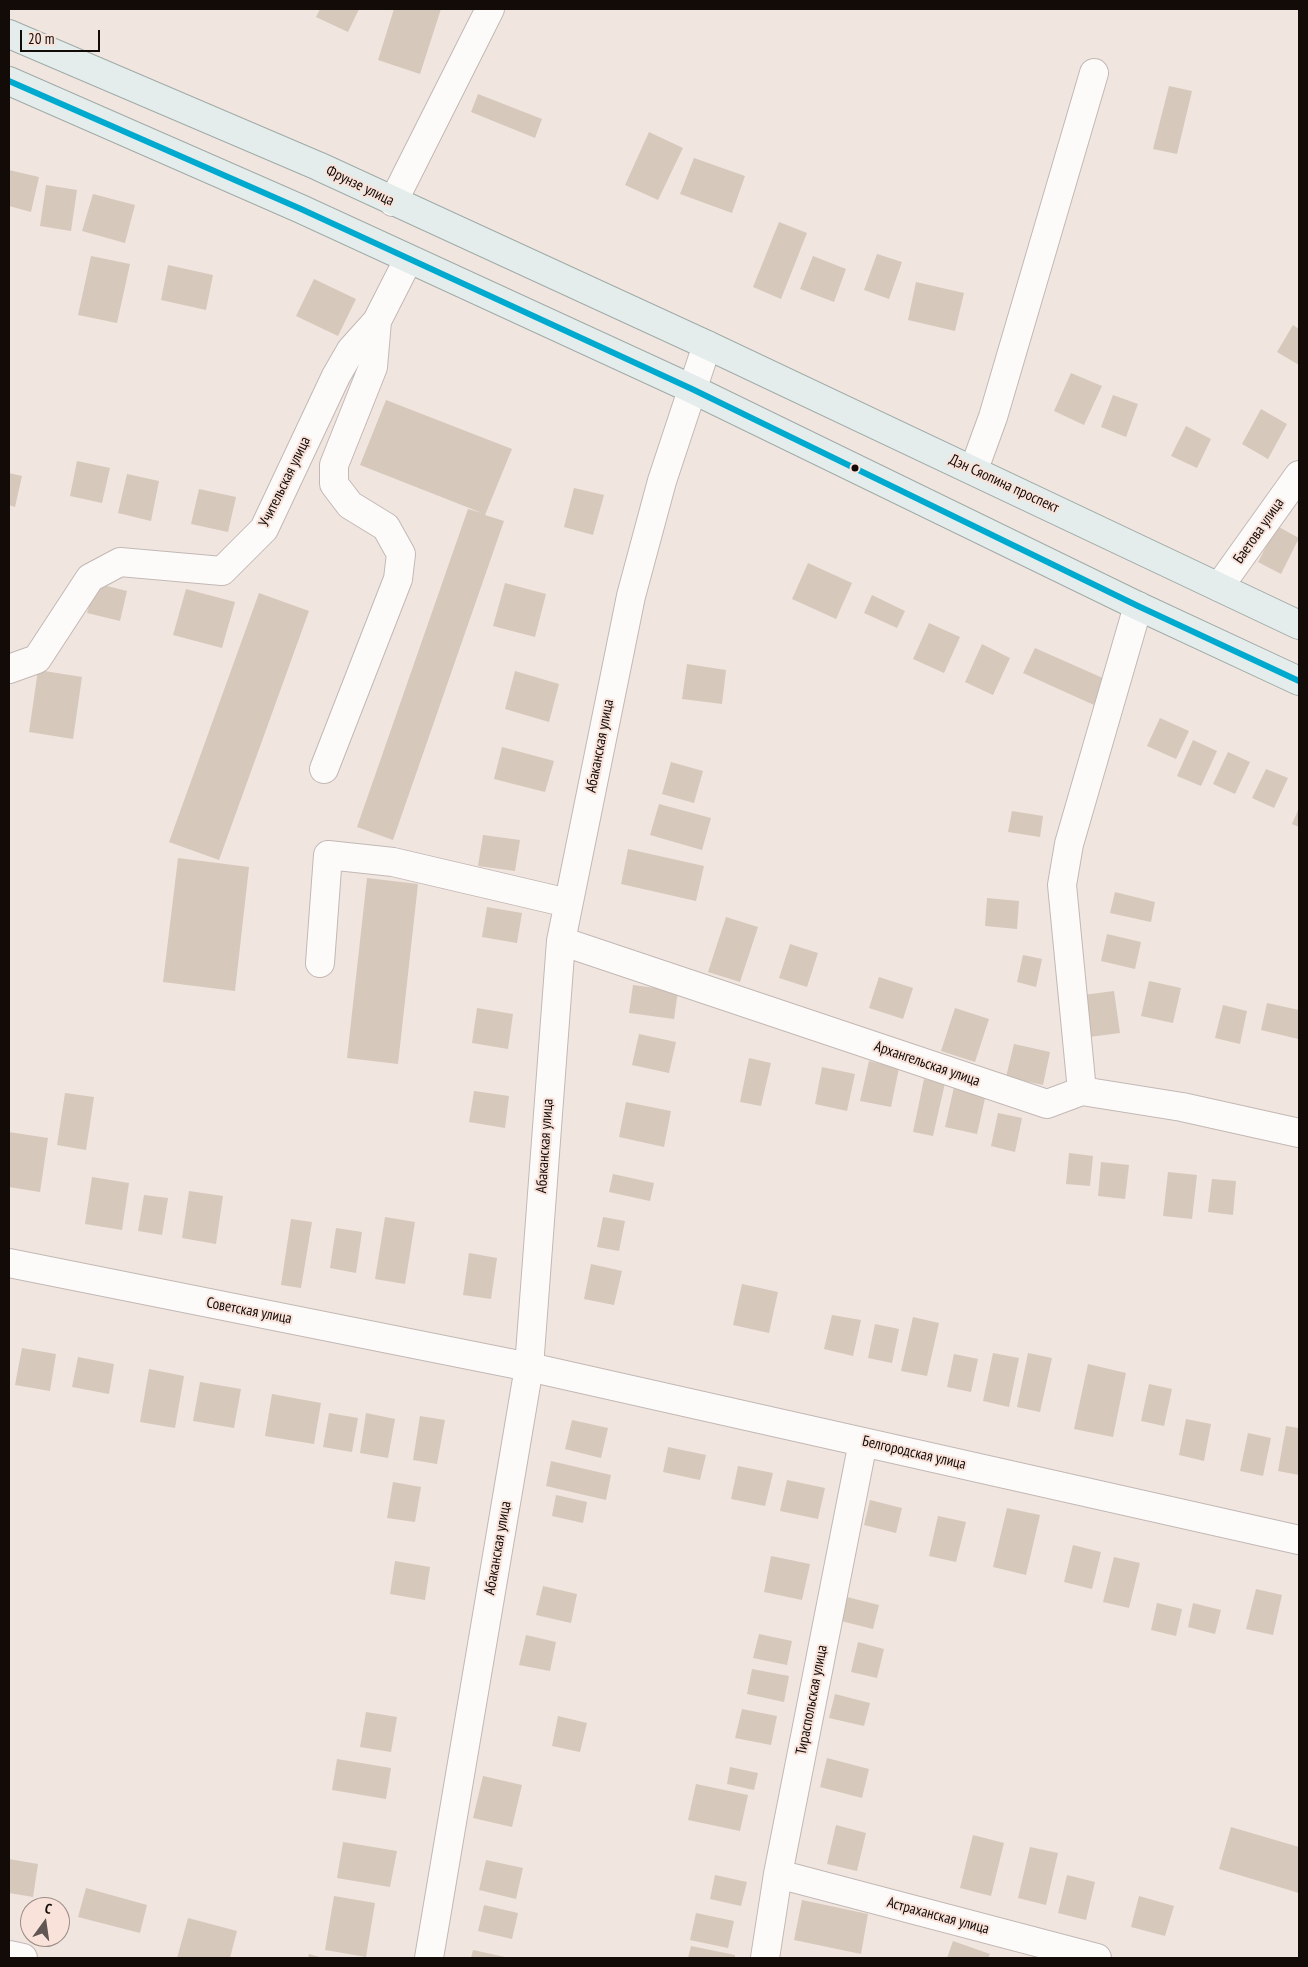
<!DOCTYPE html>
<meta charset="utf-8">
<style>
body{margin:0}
#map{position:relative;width:1308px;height:1967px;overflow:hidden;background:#f1e5e0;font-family:"PT Sans Narrow",sans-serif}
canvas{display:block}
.frame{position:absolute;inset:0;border:10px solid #120b08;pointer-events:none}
.north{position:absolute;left:20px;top:1897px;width:50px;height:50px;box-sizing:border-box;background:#f8e2d9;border:1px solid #9c8c85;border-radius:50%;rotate:14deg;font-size:14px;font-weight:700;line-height:20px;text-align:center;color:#120b08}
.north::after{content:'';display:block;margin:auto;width:18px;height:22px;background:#605754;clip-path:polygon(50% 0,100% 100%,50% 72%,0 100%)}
.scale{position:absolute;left:20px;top:30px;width:80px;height:22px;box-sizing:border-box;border:2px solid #120b08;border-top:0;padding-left:6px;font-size:15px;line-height:18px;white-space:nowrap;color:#120b08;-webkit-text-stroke:4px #f8e2d9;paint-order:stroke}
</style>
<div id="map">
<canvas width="1308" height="1967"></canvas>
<div class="frame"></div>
<div class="north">С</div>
<div class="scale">20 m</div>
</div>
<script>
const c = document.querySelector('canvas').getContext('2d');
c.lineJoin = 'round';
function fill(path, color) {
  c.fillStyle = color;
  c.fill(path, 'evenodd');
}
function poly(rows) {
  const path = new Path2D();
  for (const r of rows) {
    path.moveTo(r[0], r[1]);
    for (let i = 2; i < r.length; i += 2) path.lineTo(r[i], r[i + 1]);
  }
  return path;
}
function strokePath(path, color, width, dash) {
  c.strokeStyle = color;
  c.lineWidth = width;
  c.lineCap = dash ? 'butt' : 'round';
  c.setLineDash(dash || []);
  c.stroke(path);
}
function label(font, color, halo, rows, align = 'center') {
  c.font = font + ' "PT Sans Narrow",sans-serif';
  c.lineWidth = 4;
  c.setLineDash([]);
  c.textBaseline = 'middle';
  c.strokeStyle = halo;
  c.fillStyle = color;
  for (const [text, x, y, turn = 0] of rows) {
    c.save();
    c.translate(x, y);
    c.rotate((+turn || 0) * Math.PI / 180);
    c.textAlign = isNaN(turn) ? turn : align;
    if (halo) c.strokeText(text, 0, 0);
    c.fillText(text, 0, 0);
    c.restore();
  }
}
fill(poly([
 [320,9,359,9,348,32,316,17],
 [394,9,441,9,420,74,378,60],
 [1169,86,1192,91,1177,154,1153,149],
 [478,94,542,119,535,138,471,112],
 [649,132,683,148,658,200,625,185],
 [694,158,745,176,732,213,680,194],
 [9,170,39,177,31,212,9,206],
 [46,185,77,190,71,231,40,226],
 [93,194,135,205,125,243,82,231],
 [779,222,807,233,781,299,753,287],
 [877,254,902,262,889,299,864,290],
 [91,256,130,264,117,323,78,315],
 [813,256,846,269,834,302,800,289],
 [168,265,213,275,206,310,161,300],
 [314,279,356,299,338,336,296,316],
 [916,282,964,293,955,331,908,320],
 [1293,325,1299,329,1299,365,1277,352],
 [1071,373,1102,386,1084,425,1054,411],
 [1113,395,1138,404,1126,437,1101,427],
 [386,400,512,449,485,515,504,521,393,840,357,827,468,509,482,513,360,465],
 [1261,409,1287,424,1268,459,1242,444],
 [1186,426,1211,439,1197,468,1171,456],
 [77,461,110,468,102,503,70,496],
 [9,473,22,476,15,507,9,505],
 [127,474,159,481,151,521,118,513],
 [574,488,604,495,593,535,564,527],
 [199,489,236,497,228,532,191,524],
 [1277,526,1299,538,1281,574,1258,562],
 [808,563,852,583,836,619,792,599],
 [95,583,127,591,120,621,87,613],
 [505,583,546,594,535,637,493,626],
 [186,589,235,602,222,648,173,635],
 [259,593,309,611,219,860,169,842],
 [872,595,905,611,897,628,864,613],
 [929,623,960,637,944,673,913,659],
 [982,644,1010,658,993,695,965,682],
 [1035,648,1105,679,1094,705,1023,673],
 [687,664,726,670,722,704,682,699],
 [38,670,82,677,73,739,29,732],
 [515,671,559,684,549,722,505,709],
 [1160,718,1189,731,1176,759,1147,746],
 [1193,740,1217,751,1201,786,1177,776],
 [502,747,554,761,545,792,494,779],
 [1228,752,1250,762,1235,794,1213,784],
 [671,762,703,771,694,803,662,794],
 [1266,769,1288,778,1274,808,1252,798],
 [659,804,711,818,702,850,650,835],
 [1299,808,1299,827,1292,824],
 [1012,811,1043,816,1040,837,1008,832],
 [483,835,520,840,515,871,478,866],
 [628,849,704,866,696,901,621,884],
 [178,858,249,867,235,991,163,982],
 [367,878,418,884,398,1064,347,1058],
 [1115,892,1155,902,1151,922,1110,913],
 [987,898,1019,901,1017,929,985,926],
 [487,907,522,913,517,943,482,937],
 [726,917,758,927,740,982,708,972],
 [1107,934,1141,942,1135,969,1101,961],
 [790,944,818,953,807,987,779,978],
 [1023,955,1042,959,1036,987,1017,982],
 [879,977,913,988,903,1019,869,1008],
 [1149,981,1181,988,1173,1023,1141,1016],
 [633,985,678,991,674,1019,629,1013],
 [1114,991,1120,1033,1089,1037,1083,995],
 [1267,1003,1299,1010,1298,1039,1261,1030],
 [1223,1005,1247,1011,1240,1044,1215,1038],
 [477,1008,513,1014,508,1049,472,1043],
 [955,1008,989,1019,975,1062,941,1051],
 [639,1034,676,1042,669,1073,632,1065],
 [1014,1044,1050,1052,1043,1085,1006,1077],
 [749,1058,771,1063,761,1106,740,1102],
 [869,1061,899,1068,891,1107,860,1101],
 [822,1067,855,1074,847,1111,815,1104],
 [924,1079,945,1083,933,1136,913,1132],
 [954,1087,986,1094,977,1134,945,1127],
 [474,1091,509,1096,505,1128,469,1122],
 [65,1093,94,1097,86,1150,57,1145],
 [626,1102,671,1111,664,1147,619,1137],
 [998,1113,1022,1118,1015,1152,991,1146],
 [9,1132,48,1138,40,1192,9,1187],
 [1069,1153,1093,1156,1090,1186,1066,1184],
 [1101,1162,1129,1165,1125,1199,1098,1196],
 [1168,1172,1197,1175,1192,1219,1163,1216],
 [613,1174,654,1183,650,1201,609,1192],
 [92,1177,129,1183,122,1230,85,1224],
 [1212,1179,1236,1181,1233,1215,1208,1212],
 [189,1191,223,1196,216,1244,182,1238],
 [144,1195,168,1198,162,1235,138,1231],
 [385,1217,415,1222,405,1284,375,1279],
 [603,1217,625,1221,619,1251,597,1247],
 [291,1219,312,1222,301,1288,281,1285],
 [336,1228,362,1232,356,1273,330,1268],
 [469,1253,497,1258,491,1299,463,1295],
 [591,1264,622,1271,614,1305,584,1299],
 [742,1284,778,1292,769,1333,733,1325],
 [832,1315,861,1320,853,1356,824,1349],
 [913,1317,939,1323,927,1376,901,1371],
 [875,1324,899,1329,892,1363,868,1358],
 [22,1348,56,1354,50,1391,15,1385],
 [993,1353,1019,1358,1009,1407,983,1401],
 [1028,1353,1052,1358,1040,1412,1017,1407],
 [954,1354,978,1359,971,1392,947,1387],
 [78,1357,114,1364,109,1394,72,1387],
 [1088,1364,1126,1373,1113,1437,1074,1429],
 [149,1369,184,1376,175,1428,140,1422],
 [200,1382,241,1389,234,1428,193,1421],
 [1149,1384,1172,1389,1164,1426,1141,1421],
 [272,1394,321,1403,314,1444,265,1436],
 [329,1413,358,1418,352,1452,323,1447],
 [366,1413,395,1419,388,1458,360,1453],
 [420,1416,445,1420,437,1464,413,1460],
 [1186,1419,1211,1424,1204,1461,1179,1455],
 [572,1420,608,1428,601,1458,565,1449],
 [1286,1426,1299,1428,1299,1475,1278,1471],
 [1248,1433,1271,1438,1263,1476,1240,1471],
 [668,1447,706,1455,700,1480,663,1472],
 [551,1461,611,1475,606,1500,546,1486],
 [738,1466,773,1473,765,1506,731,1499],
 [787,1480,825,1488,818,1519,780,1511],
 [393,1482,421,1487,415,1522,387,1518],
 [556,1495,587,1502,583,1523,552,1516],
 [870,1500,902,1508,896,1533,864,1525],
 [1007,1508,1040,1515,1026,1575,993,1567],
 [938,1516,966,1522,956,1562,929,1556],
 [1073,1545,1101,1552,1092,1589,1064,1582],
 [771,1556,810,1564,802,1600,764,1592],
 [1114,1557,1140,1563,1129,1608,1103,1602],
 [395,1561,430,1567,425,1600,390,1594],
 [543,1586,577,1594,571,1623,536,1615],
 [1256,1589,1282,1595,1273,1635,1246,1629],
 [843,1596,879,1605,873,1629,837,1620],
 [1157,1603,1182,1609,1176,1636,1151,1630],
 [1193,1603,1221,1610,1215,1634,1188,1627],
 [759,1634,792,1641,787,1665,753,1658],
 [526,1635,556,1642,550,1671,519,1665],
 [858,1642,884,1649,877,1678,851,1672],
 [752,1669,789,1676,784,1702,747,1694],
 [835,1694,870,1703,864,1726,829,1718],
 [742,1709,777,1716,771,1745,735,1738],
 [366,1712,397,1717,391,1752,360,1747],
 [558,1716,587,1723,580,1752,552,1746],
 [827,1758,869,1769,862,1798,820,1787],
 [337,1759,391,1768,386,1799,332,1790],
 [730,1767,758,1773,754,1790,727,1784],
 [483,1776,522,1785,512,1827,473,1818],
 [696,1784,748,1795,740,1831,688,1820],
 [836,1825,866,1833,857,1871,827,1864],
 [1231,1827,1299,1847,1299,1893,1219,1869],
 [973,1835,1004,1843,991,1896,960,1888],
 [343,1842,397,1851,390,1887,337,1878],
 [1030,1847,1058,1853,1046,1905,1018,1898],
 [9,1859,38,1864,33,1897,9,1893],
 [486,1860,523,1868,516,1899,479,1890],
 [715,1875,747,1882,741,1906,710,1899],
 [1067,1875,1095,1882,1086,1920,1058,1913],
 [86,1888,147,1905,140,1933,78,1917],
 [334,1896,375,1903,366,1957,325,1950],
 [1139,1896,1174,1906,1165,1936,1131,1927],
 [802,1900,868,1914,861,1954,794,1940],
 [484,1905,518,1913,512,1939,478,1931],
 [696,1913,734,1921,728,1948,690,1940],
 [188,1918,237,1931,230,1958,177,1958],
 [953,1941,990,1954,988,1958,947,1958],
 [691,1946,735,1955,735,1958,688,1958],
 [473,1950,505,1957,504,1958,471,1958],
 [309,1954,323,1958,308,1958]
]), '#d6c8ba');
const minor = poly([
 [393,202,490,9],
 [974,469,993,417,1094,73],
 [1219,587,1299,475],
 [9,669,37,659,90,578,120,562,222,571,264,529,336,376,351,350,377,321,408,260],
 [324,769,398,579,401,554,386,527,350,505,334,484,334,465,373,367,377,321],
 [561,941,1047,1104,1082,1091,1182,1107,1299,1133],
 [320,963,328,855,393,862,568,903],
 [1082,1091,1062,885,1069,844,1138,606],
 [9,1263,529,1367,1299,1540],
 [778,1874,1097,1958],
 [9,1955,23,1958],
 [429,1958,529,1367,561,941,631,596,662,481,707,345],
 [765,1958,778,1874,863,1442]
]);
const major = poly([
 [9,34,318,166,707,345,1299,625],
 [9,81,301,209,692,389,1138,606,1299,681]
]);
strokePath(minor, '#c2b8b4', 30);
strokePath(major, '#9faba8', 30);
strokePath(minor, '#fdfbfa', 28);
strokePath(major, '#e4edeb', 28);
strokePath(poly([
 [9,81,301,209,692,389,1138,606,1299,681]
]), '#00a9ce', 6);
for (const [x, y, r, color] of [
 [855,468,4.5,"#120b08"]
]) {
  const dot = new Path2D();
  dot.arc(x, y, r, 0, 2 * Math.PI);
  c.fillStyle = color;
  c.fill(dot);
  strokePath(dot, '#f8e2d9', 2);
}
label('15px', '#120b08', '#f8e2d9', [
 ["Фрунзе улица",360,186,26],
 ["Учительская улица",285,482,-64],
 ["Дэн Сяопина проспект",1004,484,25],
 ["Баетова улица",1259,531,-55],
 ["Абаканская улица",600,746,-79],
 ["Архангельская улица",927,1064,19],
 ["Абаканская улица",545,1146,-86],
 ["Советская улица",249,1311,11],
 ["Белгородская улица",914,1453,13],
 ["Абаканская улица",498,1548,-80],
 ["Тираспольская улица",812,1700,-79],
 ["Астраханская улица",938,1916,15]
]);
</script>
